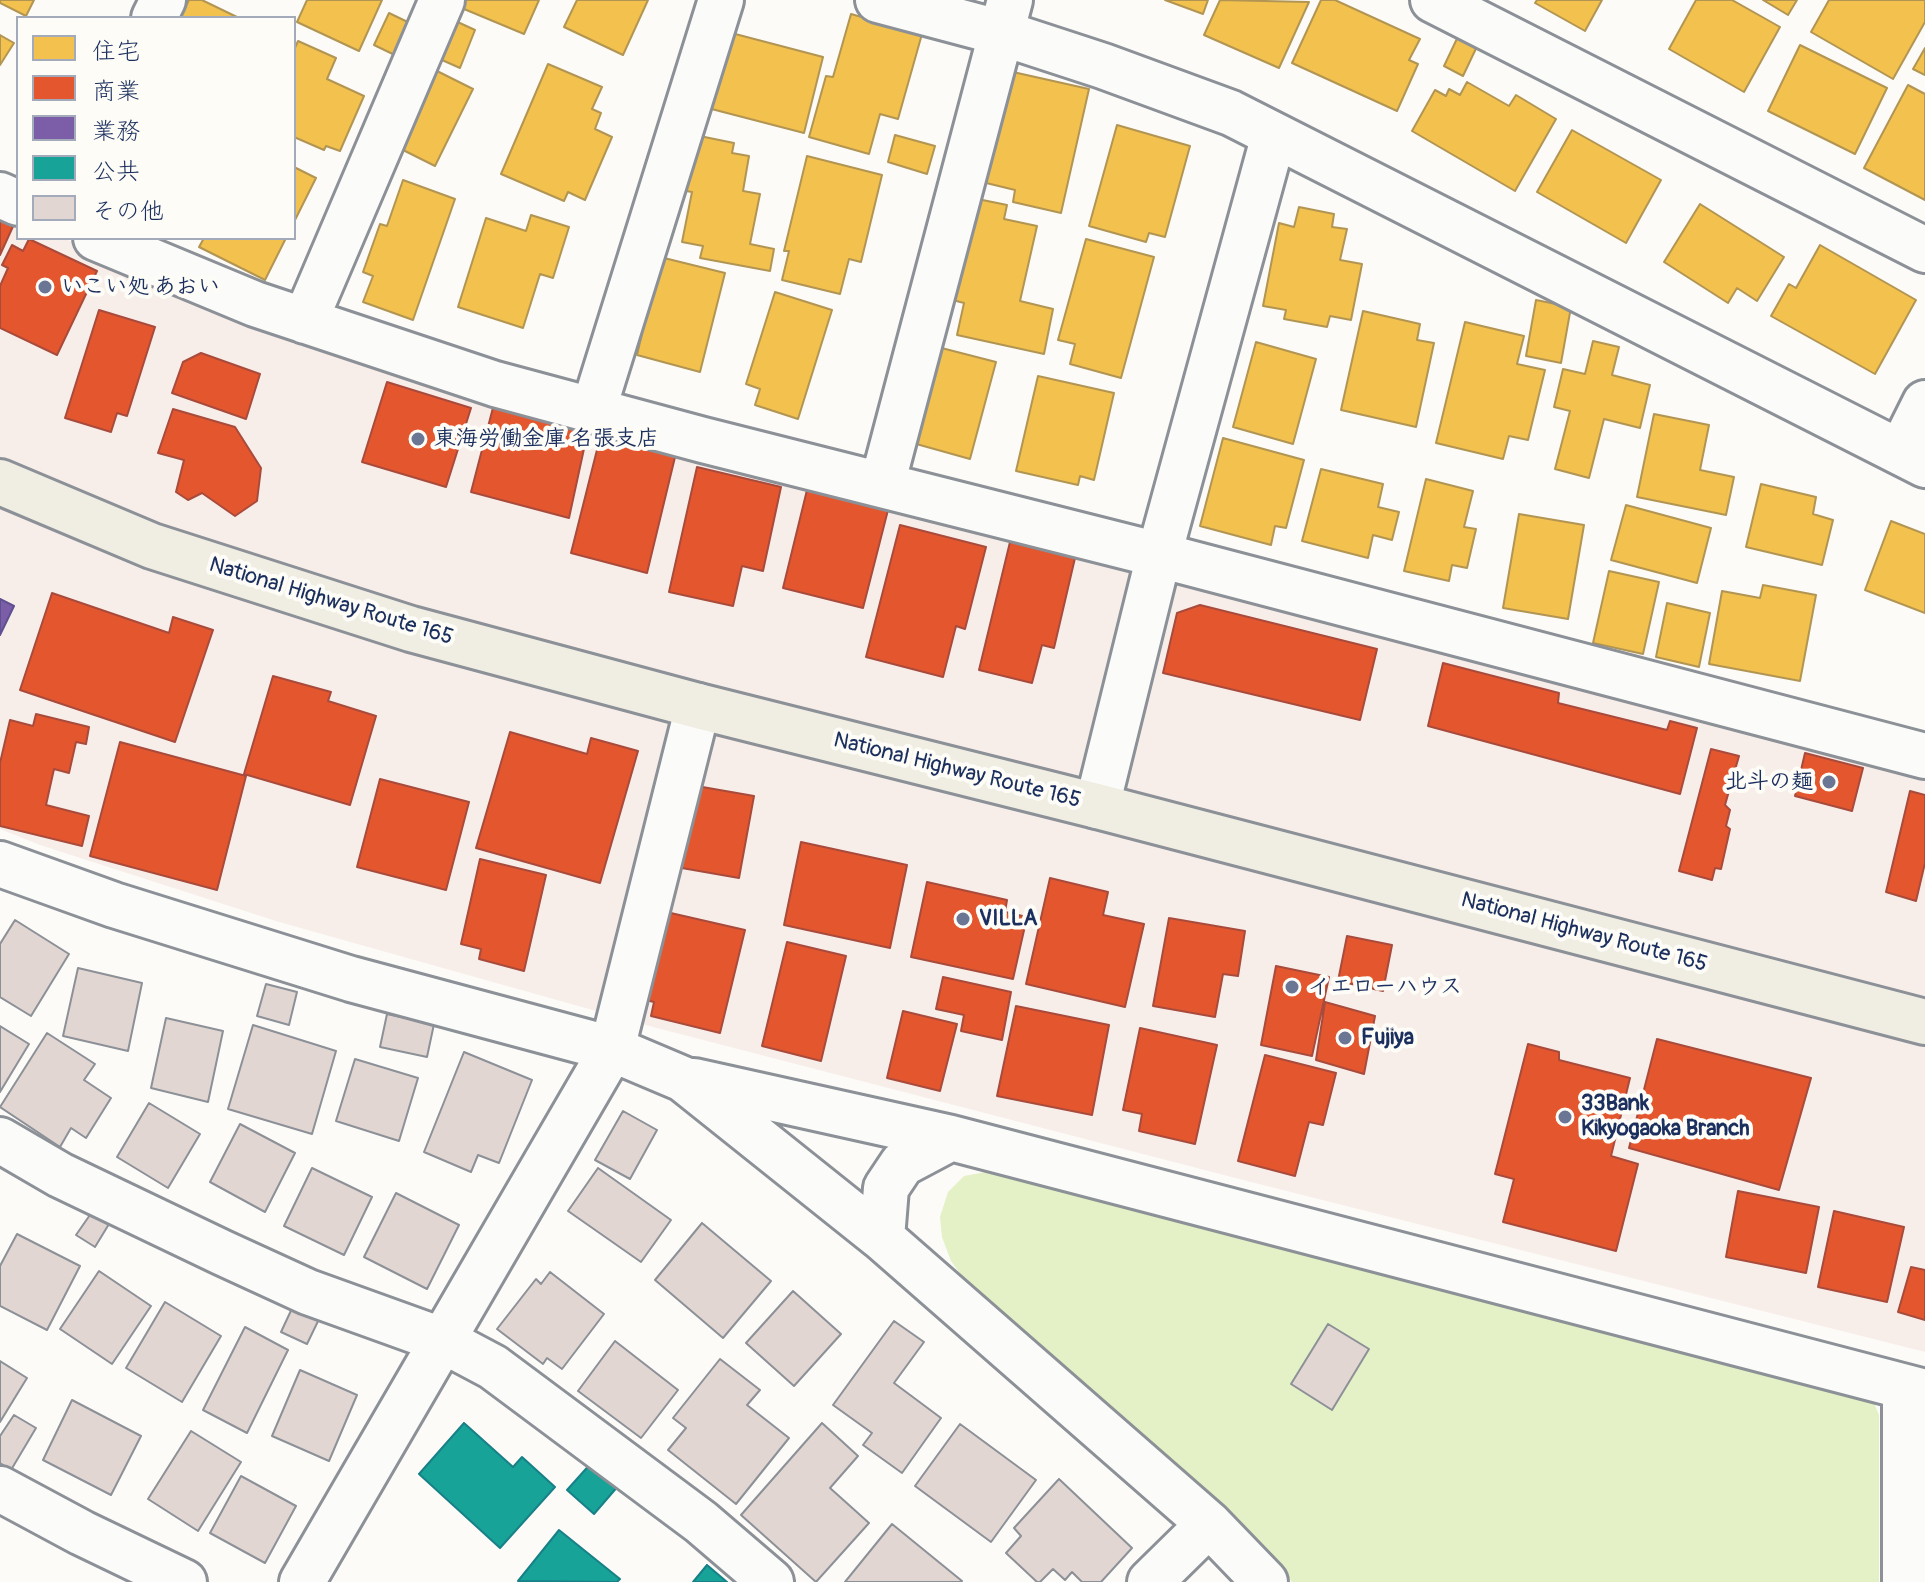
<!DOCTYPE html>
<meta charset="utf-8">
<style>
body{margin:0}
#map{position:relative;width:1925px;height:1582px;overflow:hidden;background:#fcfbf8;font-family:Pangolin,"Klee One",sans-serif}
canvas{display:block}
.legend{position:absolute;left:16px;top:16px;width:280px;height:224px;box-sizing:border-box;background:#fdfcf7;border:2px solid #a3aaba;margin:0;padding:10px 14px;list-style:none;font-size:24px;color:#1b2f5e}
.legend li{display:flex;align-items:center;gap:16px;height:40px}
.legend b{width:40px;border:2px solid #a3aaba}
</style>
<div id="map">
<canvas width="1925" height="1582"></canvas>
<ul class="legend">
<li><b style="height:22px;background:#f2c14e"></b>住宅</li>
<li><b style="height:22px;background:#e4572e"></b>商業</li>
<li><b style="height:22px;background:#7b5ea7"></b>業務</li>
<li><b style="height:22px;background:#17a398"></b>公共</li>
<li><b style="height:22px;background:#e2d6d2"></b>その他</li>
</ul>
</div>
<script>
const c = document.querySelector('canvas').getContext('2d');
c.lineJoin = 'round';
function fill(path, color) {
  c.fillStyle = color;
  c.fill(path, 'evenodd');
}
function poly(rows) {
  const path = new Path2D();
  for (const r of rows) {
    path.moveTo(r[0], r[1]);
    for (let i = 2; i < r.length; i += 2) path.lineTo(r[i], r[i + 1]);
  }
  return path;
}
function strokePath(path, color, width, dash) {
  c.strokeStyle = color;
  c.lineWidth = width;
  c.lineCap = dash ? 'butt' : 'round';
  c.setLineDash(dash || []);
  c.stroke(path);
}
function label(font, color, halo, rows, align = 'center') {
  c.font = font + ' Pangolin,"Klee One",sans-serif';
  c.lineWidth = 8;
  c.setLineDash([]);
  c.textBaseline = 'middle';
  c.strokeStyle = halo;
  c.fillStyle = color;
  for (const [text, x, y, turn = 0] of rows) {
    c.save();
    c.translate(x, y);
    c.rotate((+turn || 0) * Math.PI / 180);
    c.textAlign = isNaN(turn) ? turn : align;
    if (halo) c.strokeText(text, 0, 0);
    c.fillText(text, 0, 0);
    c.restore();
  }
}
fill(poly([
 [0,211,18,219,18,238,63,238,139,270,1925,774,1925,1352,1247,1181,653,1027,279,922,40,845,0,829]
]), '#f8eee9');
fill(poly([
 [991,1171,1872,1398,1879,1415,1879,1582,1292,1582,1225,1514,969,1286,951,1261,942,1237,940,1217,948,1192,964,1176]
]), '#e4f0c5');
const homes = poly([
 [0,0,34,0,26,16,0,3,0,0],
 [189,0,202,0,239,18,180,18,189,0],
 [307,0,382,0,359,51,297,22,307,0],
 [454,0,539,0,524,34,452,4,454,0],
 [577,0,648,0,623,55,564,27,577,0],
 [1165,0,1208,0,1203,14,1165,0],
 [1220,0,1309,2,1279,68,1204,35,1220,0],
 [1321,0,1335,0,1420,39,1409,60,1418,64,1397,111,1292,63,1321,0],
 [1537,0,1602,0,1585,31,1535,3,1537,0],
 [1696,0,1732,0,1780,27,1744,92,1669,49,1696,0],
 [1763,0,1797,0,1788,15,1763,0],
 [1829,0,1925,0,1925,22,1893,79,1811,32,1829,0],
 [389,13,416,26,401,58,374,45,389,13],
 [851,14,922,34,898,119,880,114,869,154,809,137,826,76,833,77,851,14],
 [449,18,475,30,460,68,433,56,449,18],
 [1462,28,1481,38,1463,76,1444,66,1462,28],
 [720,30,823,57,804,133,700,106,720,30],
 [0,35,14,43,0,65,0,35],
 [298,41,336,58,327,79,364,96,340,151,326,146,324,150,294,137,294,50,298,41],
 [1800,45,1887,88,1855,154,1768,111,1800,45],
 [1925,48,1925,75,1913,69,1925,48],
 [548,64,602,87,592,109,601,113,595,129,612,137,585,200,568,192,564,201,501,174,548,64],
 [425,65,473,89,435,166,387,142,425,65],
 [1013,72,1089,89,1061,213,1013,202,1015,190,978,181,1013,72],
 [1467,82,1509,106,1516,95,1556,119,1515,191,1412,131,1435,90,1446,96,1449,89,1460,95,1467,82],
 [1908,85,1925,94,1925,200,1864,168,1908,85],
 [1117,125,1190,146,1165,237,1149,233,1146,242,1089,226,1117,125],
 [1572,130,1661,180,1626,243,1537,192,1572,130],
 [685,133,734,143,732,153,749,156,743,191,760,194,750,244,774,249,770,271,700,258,703,246,682,242,692,192,674,189,685,133],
 [895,135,935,146,927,174,888,162,895,135],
 [807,156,882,175,861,262,849,259,840,294,782,280,789,251,784,251,807,156],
 [294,167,316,178,294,222,294,167],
 [403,180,455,199,413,320,363,302,373,276,363,272,380,224,387,226,403,180],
 [963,196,1007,205,1004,219,1037,226,1020,301,1053,309,1044,354,957,335,964,303,941,297,963,196],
 [1700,204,1784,257,1757,301,1737,288,1728,303,1664,262,1700,204],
 [1299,207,1334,214,1332,227,1347,229,1340,260,1362,264,1351,320,1330,316,1327,327,1284,319,1286,310,1263,306,1279,223,1294,227,1299,207],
 [531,215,569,227,553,278,540,274,523,328,458,307,486,218,526,231,531,215],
 [204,238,286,238,265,280,199,247,204,238],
 [1086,239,1154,257,1121,378,1070,364,1075,344,1058,340,1086,239],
 [1820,245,1916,300,1875,374,1771,316,1789,284,1796,288,1820,245],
 [660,257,725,273,700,372,637,355,660,257],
 [775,292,832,310,798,419,755,405,760,389,746,384,775,292],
 [1536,300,1571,307,1561,363,1526,356,1536,300],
 [1363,311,1420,324,1417,340,1434,343,1416,427,1341,410,1363,311],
 [1465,322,1524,336,1517,364,1545,370,1528,440,1509,436,1503,459,1436,443,1465,322],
 [1593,341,1619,347,1612,375,1650,385,1640,428,1604,419,1589,478,1555,469,1570,411,1554,407,1563,369,1585,374,1593,341],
 [1256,342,1316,359,1293,444,1233,427,1256,342],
 [926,344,996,362,970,459,902,440,926,344],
 [1038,376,1114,393,1094,480,1080,476,1078,485,1016,471,1038,376],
 [1654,414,1709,425,1700,470,1734,477,1726,515,1637,497,1654,414],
 [1223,438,1304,460,1286,528,1275,526,1271,545,1200,526,1223,438],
 [1321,469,1383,484,1378,507,1399,512,1392,540,1373,535,1368,558,1302,541,1321,469],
 [1426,479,1473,491,1464,527,1476,529,1467,568,1452,565,1449,581,1404,571,1426,479],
 [1761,484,1816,497,1813,514,1833,520,1822,565,1746,547,1761,484],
 [1626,505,1711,528,1697,583,1611,560,1626,505],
 [1519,514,1584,525,1568,619,1503,608,1519,514],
 [1891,521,1925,534,1925,613,1865,590,1891,521],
 [1609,571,1659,582,1643,654,1593,643,1609,571],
 [1763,585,1816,595,1800,681,1709,664,1722,591,1760,598,1763,585],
 [1667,603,1710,613,1699,667,1656,657,1667,603]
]);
fill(homes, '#f2c14e');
strokePath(homes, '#b29553', 2);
const shops = poly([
 [0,216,15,222,0,255,0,216],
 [29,239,97,271,57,355,0,328,0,286,8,268,2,265,12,245,23,251,29,239],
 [99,310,155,327,127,416,117,413,111,432,65,418,99,310],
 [201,353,260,374,246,419,172,393,183,362,201,353],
 [387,382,471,408,446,487,362,462,387,382],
 [495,400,590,421,569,518,471,492,495,400],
 [173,409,235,427,261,468,257,501,235,516,202,493,188,500,176,492,184,460,158,453,173,409],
 [601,434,676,453,647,573,571,553,601,434],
 [697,467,781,487,763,571,742,566,733,606,669,592,697,467],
 [807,490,888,510,863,608,783,588,807,490],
 [900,525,986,547,965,629,956,626,943,677,866,657,900,525],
 [1010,542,1075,558,1054,648,1042,645,1032,683,979,670,1010,542],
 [52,593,169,633,173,617,213,630,175,742,20,690,52,593],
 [1200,605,1377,649,1360,720,1163,673,1177,613,1200,605],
 [1443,663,1559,693,1558,703,1667,730,1670,721,1697,728,1680,794,1428,726,1443,663],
 [273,676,331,692,328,701,376,716,350,805,244,774,273,676],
 [36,714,89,727,86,744,76,742,69,773,54,769,46,805,89,816,82,846,0,826,0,763,10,720,33,726,36,714],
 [510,732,587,754,591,738,638,751,600,883,476,848,510,732],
 [120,742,246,776,217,890,90,856,120,742],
 [1711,749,1739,756,1725,805,1730,810,1726,826,1730,829,1721,869,1715,868,1712,880,1679,871,1711,749],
 [1805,753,1863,768,1852,811,1795,796,1805,753],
 [380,779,469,802,446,890,357,867,380,779],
 [691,785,754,796,739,878,676,867,691,785],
 [1910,791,1925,795,1925,863,1916,901,1886,892,1910,791],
 [801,842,907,865,890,948,784,925,801,842],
 [480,859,546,875,524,971,479,959,481,949,461,944,480,859],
 [1050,878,1108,892,1103,915,1144,924,1125,1007,1026,984,1050,878],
 [927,882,1007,900,1005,912,1027,917,1013,979,911,957,927,882],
 [662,911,745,930,720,1033,651,1016,654,1002,641,999,662,911],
 [1169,918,1245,931,1238,976,1223,974,1215,1017,1153,1006,1169,918],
 [1347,936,1392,945,1383,991,1338,981,1347,936],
 [787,942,846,956,821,1061,762,1046,787,942],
 [1276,966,1329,977,1312,1056,1261,1045,1276,966],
 [943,977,1011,992,1002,1040,961,1031,964,1015,936,1009,943,977],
 [1325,1002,1375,1016,1364,1074,1316,1060,1325,1002],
 [1016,1006,1109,1025,1092,1115,997,1096,1016,1006],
 [903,1011,957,1024,940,1091,887,1078,903,1011],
 [1140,1028,1217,1045,1195,1144,1139,1131,1142,1114,1123,1110,1140,1028],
 [1657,1039,1811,1078,1779,1190,1629,1148,1657,1039],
 [1528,1044,1559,1052,1559,1060,1630,1078,1611,1156,1638,1164,1616,1251,1503,1222,1514,1179,1495,1174,1528,1044],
 [1265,1055,1336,1073,1323,1125,1309,1122,1295,1176,1238,1161,1265,1055],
 [1738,1191,1819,1207,1806,1273,1726,1257,1738,1191],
 [1834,1211,1904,1227,1887,1302,1818,1287,1834,1211],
 [1911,1267,1925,1270,1925,1320,1898,1312,1911,1267]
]);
fill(shops, '#e4572e');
strokePath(shops, '#a84b3c', 2);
const offices = poly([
 [0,599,14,606,0,635,0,599]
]);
fill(offices, '#7b5ea7');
strokePath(offices, '#5e5091', 2);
const public = poly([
 [464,1423,513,1467,522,1457,555,1487,500,1548,419,1474,464,1423],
 [593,1461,619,1485,594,1514,567,1490,593,1461],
 [559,1530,620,1579,617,1582,518,1581,559,1530],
 [707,1565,727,1582,693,1582,707,1565]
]);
fill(public, '#17a398');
strokePath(public, '#188087', 2);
const building = poly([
 [15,920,69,954,31,1016,0,997,0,944,15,920],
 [78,968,142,983,128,1051,63,1036,78,968],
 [266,984,297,992,289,1025,257,1016,266,984],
 [387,1014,434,1024,427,1057,380,1047,387,1014],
 [166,1018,223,1031,208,1102,151,1088,166,1018],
 [253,1025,336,1051,312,1134,228,1109,253,1025],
 [0,1026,29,1044,0,1092,0,1026],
 [47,1033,95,1064,84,1080,111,1098,86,1138,71,1128,60,1147,0,1107,47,1033],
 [464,1052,532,1080,499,1163,478,1155,471,1172,424,1152,464,1052],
 [355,1059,418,1078,399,1141,336,1121,355,1059],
 [149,1103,200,1134,168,1188,117,1157,149,1103],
 [623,1111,657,1130,630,1179,595,1160,623,1111],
 [240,1124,295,1153,265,1212,210,1182,240,1124],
 [312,1168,372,1197,344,1255,284,1226,312,1168],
 [598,1168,671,1220,641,1262,568,1211,598,1168],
 [396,1193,459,1225,427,1289,364,1257,396,1193],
 [92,1212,109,1224,95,1247,76,1235,92,1212],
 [702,1223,771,1281,723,1338,655,1280,702,1223],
 [17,1234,80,1266,47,1330,0,1306,0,1266,17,1234],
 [99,1271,151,1306,112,1364,60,1329,99,1271],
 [550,1272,604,1314,562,1369,547,1358,543,1364,497,1329,536,1279,541,1284,550,1272],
 [793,1291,841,1334,794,1386,746,1343,793,1291],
 [165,1302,221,1336,182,1402,126,1368,165,1302],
 [295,1302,321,1315,307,1344,281,1332,295,1302],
 [894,1321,924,1342,894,1383,941,1418,902,1473,863,1445,872,1433,833,1405,894,1321],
 [1328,1324,1369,1349,1332,1410,1291,1384,1328,1324],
 [245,1327,288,1350,247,1433,203,1410,245,1327],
 [615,1341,678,1390,641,1438,578,1391,615,1341],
 [720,1359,760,1390,747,1405,789,1438,736,1504,668,1450,686,1428,673,1418,720,1359],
 [0,1361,27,1378,0,1422,0,1361],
 [300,1370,357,1395,329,1461,272,1436,300,1370],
 [72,1400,141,1436,111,1495,43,1460,72,1400],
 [14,1415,36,1428,11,1470,0,1463,0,1436,14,1415],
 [822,1423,858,1456,830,1488,869,1523,816,1582,741,1515,822,1423],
 [960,1424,1036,1480,991,1542,915,1486,960,1424],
 [191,1431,241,1462,198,1531,148,1499,191,1431],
 [241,1476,296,1506,265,1563,210,1533,241,1476],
 [1059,1479,1132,1548,1101,1582,1082,1582,1072,1572,1065,1580,1053,1569,1040,1582,1037,1582,1006,1553,1021,1536,1014,1528,1059,1479],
 [892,1524,962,1581,960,1582,845,1582,892,1524]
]);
fill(building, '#e2d6d2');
strokePath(building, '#8c9097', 2);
const minor = poly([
 [878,0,1002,33,1103,66,1231,113,1925,465],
 [1433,0,1925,250],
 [154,18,163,0],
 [0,195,18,203],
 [96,238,255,304,495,384,703,440,1159,555,1925,756],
 [305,321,442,0],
 [593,411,721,0],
 [1901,451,1925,403],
 [882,485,1010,0],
 [1097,806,1159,555,1274,135],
 [0,864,114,905,351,979,612,1049,683,1079,882,1238,1209,1524,1265,1582],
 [694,1081,951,1138,1925,1392],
 [0,1140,60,1175,223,1253,308,1292,444,1341,493,1367,701,1522,771,1582],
 [882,1238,886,1188,902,1164,951,1138],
 [0,1489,82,1533,184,1582],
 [302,1582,612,1049,698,706],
 [1150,1582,1209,1524],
 [1905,1582,1905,1387]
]);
const highway = poly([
 [0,482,152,546,411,629,698,706,1097,806,1925,1022]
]);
strokePath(minor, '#8c9097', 50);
strokePath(highway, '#8c9097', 50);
strokePath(minor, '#fbfbf9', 44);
strokePath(highway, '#f0ede3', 44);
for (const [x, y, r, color] of [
 [45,287,8,"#6a7694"],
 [418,439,8,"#6a7694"],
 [1829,782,8,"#6a7694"],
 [963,919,8,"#6a7694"],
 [1292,987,8,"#6a7694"],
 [1345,1038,8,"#6a7694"],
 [1565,1117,8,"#6a7694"]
]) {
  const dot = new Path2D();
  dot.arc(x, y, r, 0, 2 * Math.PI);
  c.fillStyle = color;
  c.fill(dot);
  strokePath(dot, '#fdfcf7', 3);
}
label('bold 22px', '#1b2f5e', '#fdfcf7', [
 ["いこい処 あおい",61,287],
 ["東海労働金庫 名張支店",434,439],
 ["北斗の麺",1813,782,"right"],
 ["VILLA",979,919],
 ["イエローハウス",1308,987],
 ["Fujiya",1361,1038],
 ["33Bank",1581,1104],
 ["Kikyogaoka Branch",1581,1129]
], 'left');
label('22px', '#1b2f5e', '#fdfcf7', [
 ["National Highway Route 165",331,602,17],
 ["National Highway Route 165",957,771,14],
 ["National Highway Route 165",1584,933,15]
]);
</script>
